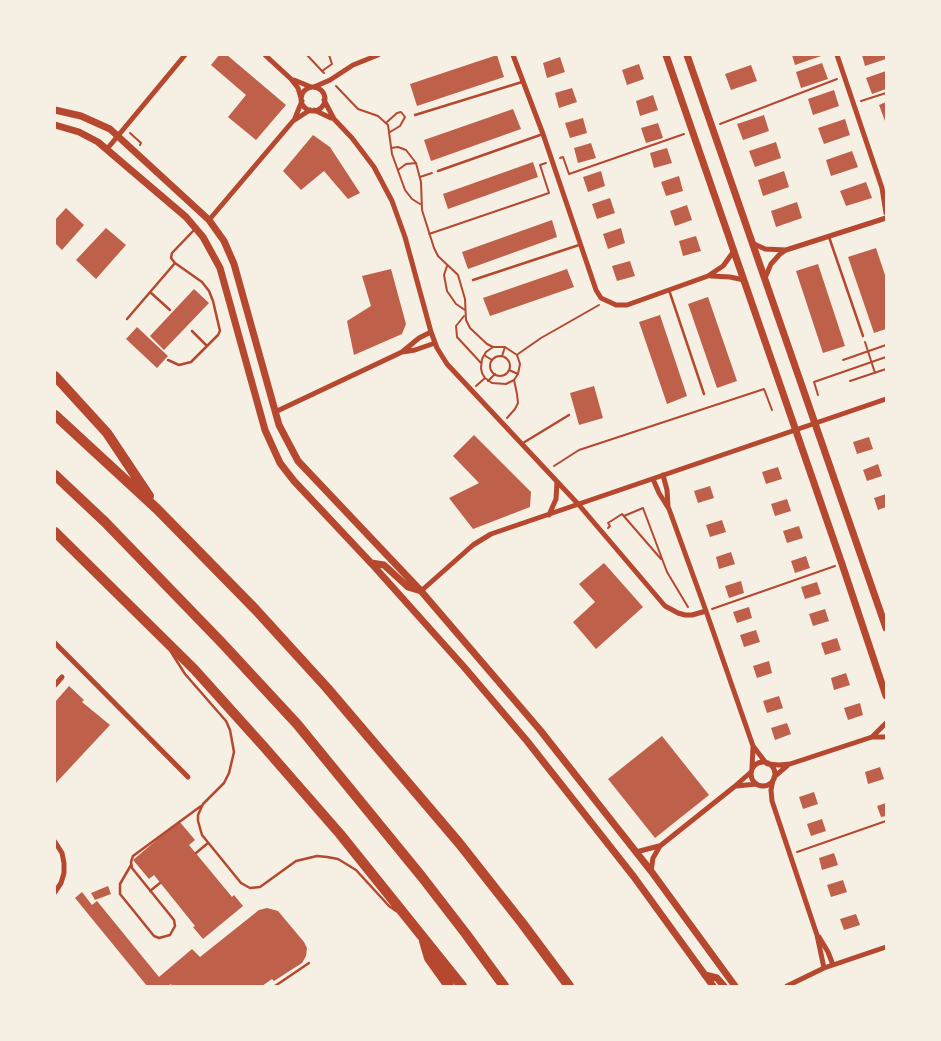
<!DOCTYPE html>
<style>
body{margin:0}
#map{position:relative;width:941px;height:1041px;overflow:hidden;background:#f6efe4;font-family:Bitter,serif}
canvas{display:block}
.frame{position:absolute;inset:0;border:56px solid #f6efe4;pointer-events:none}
</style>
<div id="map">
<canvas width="941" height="1041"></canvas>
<div class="frame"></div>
</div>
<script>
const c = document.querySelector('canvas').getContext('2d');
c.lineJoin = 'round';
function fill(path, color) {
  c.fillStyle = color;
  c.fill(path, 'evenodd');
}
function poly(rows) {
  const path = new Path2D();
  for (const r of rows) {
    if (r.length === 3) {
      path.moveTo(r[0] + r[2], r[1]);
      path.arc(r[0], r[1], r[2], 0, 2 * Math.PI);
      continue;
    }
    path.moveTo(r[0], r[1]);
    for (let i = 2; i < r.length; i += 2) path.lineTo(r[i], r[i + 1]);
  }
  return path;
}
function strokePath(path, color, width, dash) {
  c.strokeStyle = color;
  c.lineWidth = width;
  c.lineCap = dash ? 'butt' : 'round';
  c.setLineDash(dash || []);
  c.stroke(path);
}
fill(poly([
 [219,55,227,55,286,105,256,140,228,117,246,95,211,65],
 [497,55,504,77,417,106,410,84],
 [792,55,824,55,795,65],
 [862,55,886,55,886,59,865,66],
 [560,57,565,72,547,78,543,63],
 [822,63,828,79,801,88,796,72],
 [639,64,644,79,627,85,622,70],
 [751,65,757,81,731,90,725,74],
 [886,71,886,89,872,94,866,78],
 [572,88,577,102,559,108,555,93],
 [834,90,839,106,813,115,808,99],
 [653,95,658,110,640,116,636,101],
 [886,102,886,120,885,121,879,105],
 [513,109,521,129,431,161,424,140],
 [764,115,769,131,743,140,737,124],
 [583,118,587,133,570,138,565,123],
 [845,119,850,135,824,144,818,128],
 [658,123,663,138,646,143,641,128],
 [313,135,330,147,360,193,348,199,324,171,301,190,283,171],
 [776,142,781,158,755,167,749,151],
 [591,143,596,158,578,163,574,148],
 [667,148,672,163,654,168,650,153],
 [852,151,858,167,831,176,826,160],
 [533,162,538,177,448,209,443,194],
 [601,171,605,186,588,192,583,177],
 [784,171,789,187,763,196,758,180],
 [679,176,683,191,666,196,661,182],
 [866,182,872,198,846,206,840,191],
 [610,198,615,213,597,219,592,204],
 [797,202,802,218,776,227,771,211],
 [687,205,692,220,675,226,670,211],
 [66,208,84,225,62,250,55,243,55,220],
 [552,220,557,237,468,269,462,252],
 [106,228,126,245,96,279,76,260],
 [621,228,625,243,608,249,603,234],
 [696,236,701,251,683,256,679,241],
 [876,248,886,278,886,329,874,333,848,257],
 [630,261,635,276,617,281,612,266],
 [818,264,845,346,823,353,796,271],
 [391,269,406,324,402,334,354,355,347,321,371,306,362,276],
 [567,269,574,287,490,316,483,298],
 [194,289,209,303,164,350,150,336],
 [708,297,737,381,717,388,688,304],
 [660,315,687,396,667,404,639,322],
 [137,327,168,356,157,368,126,339],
 [594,386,603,418,579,425,570,393],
 [474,435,531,492,530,507,473,529,449,498,479,483,453,456],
 [869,437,873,449,857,454,853,442],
 [878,464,882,476,867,481,863,470],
 [778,467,782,479,766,484,762,472],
 [710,486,714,498,698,503,694,491],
 [886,494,886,507,878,510,874,498],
 [787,499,791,511,775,516,771,504],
 [722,520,726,532,710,537,706,525],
 [799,526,803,538,787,543,783,531],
 [731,552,735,564,719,569,716,557],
 [806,556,810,568,795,573,791,561],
 [604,563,643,607,596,649,573,622,595,602,579,584],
 [741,581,744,593,729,598,725,586],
 [817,582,821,594,805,599,801,587],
 [749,607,752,618,737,623,733,612],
 [825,609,829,621,813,626,809,614],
 [756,630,760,642,744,647,740,635],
 [837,638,841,650,825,655,821,643],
 [769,661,772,673,757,678,753,666],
 [846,673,850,685,834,690,831,678],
 [69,686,84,700,82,702,110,725,55,784,55,702],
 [779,696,783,708,767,713,763,701],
 [860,703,863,715,848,720,844,708],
 [787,723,791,734,775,740,771,728],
 [662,736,709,795,655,838,608,779],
 [880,767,884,779,868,784,865,772],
 [814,792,818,804,803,809,799,797],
 [886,803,886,816,881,817,877,806],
 [822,819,826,831,811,836,807,824],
 [179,821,195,840,189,845,232,897,234,895,243,906,203,939,193,927,195,926,154,875,149,879,133,860],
 [834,853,838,865,822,870,819,858],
 [843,880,847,892,831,897,827,885],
 [108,886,111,894,95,900,91,893],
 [82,892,92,905,97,901,159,977,192,949,200,957,259,910,267,908,278,911,304,942,307,948,306,956,302,963,274,981,272,979,262,986,172,986,171,984,168,986,147,986,75,898],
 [856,914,860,925,844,930,840,919]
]), '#bf614a');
strokePath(poly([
 [307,55,322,71],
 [324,73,322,71,332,64,329,55],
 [336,86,358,109,378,116,388,125,392,154,405,190,412,199,420,204],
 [861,101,886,93],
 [387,122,397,113,401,112,405,117,400,126,390,132],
 [720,124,837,79],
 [130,133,141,143,140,145],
 [391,148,398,147,406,150,416,163,421,182,422,210,434,248,438,256,458,275,465,299,466,320,470,328,487,344,493,347,505,347,517,355,520,364,518,374,514,380,506,384,492,383,485,378,482,373,481,368,482,359,486,352,493,347],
 [560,158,563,157,569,174,684,134],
 [398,170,406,164,416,163],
 [420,177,432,173],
 [429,234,549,193,540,165,546,163],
 [447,266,444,275,447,291,456,304,465,310],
 [464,316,456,326,457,337,481,363],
 [865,342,875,373],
 [518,354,541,338,599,305],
 [484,355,492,360],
 [502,356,505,347],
 [500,366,10],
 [843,360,886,345],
 [509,370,518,374],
 [488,381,495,374],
 [850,381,886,369],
 [476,386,485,378],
 [818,395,814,382,886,357],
 [507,418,515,409,518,403,517,394,514,380],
 [554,466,579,450,764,389,772,410],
 [624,516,643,508,667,572,688,607],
 [608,528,610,526,608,523,622,514,661,559],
 [712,609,835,566],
 [797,852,886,821]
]), '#b5482f', 2);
strokePath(poly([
 [415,115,522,82],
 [438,171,543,134],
 [829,237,863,336],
 [473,280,579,245],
 [669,290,704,394],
 [150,292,170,310],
 [127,319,175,263],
 [192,331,207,346],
 [168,360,179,365,191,362,218,335,220,331,213,301,209,291,202,282,175,263,171,258,172,253,195,229],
 [523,443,569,415],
 [171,652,185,674,226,721,230,730,234,752,229,773,224,783,203,804,198,815,198,821,202,835,241,883,250,888,260,887,296,861,317,856,327,857,338,859,356,870,389,906,396,911],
 [196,853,208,843],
 [131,865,120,884,120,894,154,936,159,938,170,935,175,926,174,920,132,868,131,862,133,856,201,806],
 [150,891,160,883],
 [275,986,309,963]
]), '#b5482f', 2.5);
strokePath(poly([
 [265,55,291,79,298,88,301,98],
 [513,55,543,134,596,290,601,298,616,305,627,305,708,276,723,266,734,251],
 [837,55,882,188,886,213],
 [294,80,311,87],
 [314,87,330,80,353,65,378,55],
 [313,99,12],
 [324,100,334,119,352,138,374,167,392,201,405,237,431,332,437,348,447,364,579,505,665,606,678,613,685,615,692,615,706,611],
 [314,110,331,118],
 [295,118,302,101],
 [107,149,185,55],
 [209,220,293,121,310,110],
 [752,243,765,249,786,250],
 [711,276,730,277,744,280],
 [765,278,771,264,780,254,786,250,886,218],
 [402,352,415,350,435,343],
 [275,412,402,352,419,338,431,332],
 [663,475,667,490,668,506],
 [653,479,659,493,669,509,706,611,753,746,766,763],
 [549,515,556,499,557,482],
 [421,591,473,545,491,534,886,399],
 [55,643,188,777],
 [55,685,62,677],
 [872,737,886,723],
 [763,774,12],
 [768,764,779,765,790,764,872,737,886,737],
 [752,768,753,747],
 [774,777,788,765],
 [773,780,771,790,772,801,817,935,824,968],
 [737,786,756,784],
 [55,842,62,853,64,863,64,873,61,883,55,892],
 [636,852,659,846],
 [651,871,653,858,660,846,734,787,751,772],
 [819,937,828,952,833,965],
 [787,986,824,968,886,947]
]), '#b5482f', 5);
strokePath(poly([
 [666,55,842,564,886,696],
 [687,55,886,628],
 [55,110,81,116,110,129,209,220,224,241,234,264,279,425,298,461,421,591,540,730,651,871,735,986],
 [55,125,79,132,98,142,186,217,203,237,220,268,265,430,280,463,294,481,371,563,464,667,527,741,634,877,713,986],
 [371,563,384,565,408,587,421,591],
 [705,975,717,978,724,986]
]), '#b5482f', 7);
strokePath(poly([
 [55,376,107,433,149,496],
 [55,415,157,509,255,609,327,688,459,843,522,923,569,986],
 [55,475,105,522,222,643,297,724,422,877,466,934,504,986],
 [55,532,194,669,265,748,340,834,462,986],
 [424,941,429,958,449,986]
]), '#b5482f', 10);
</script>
